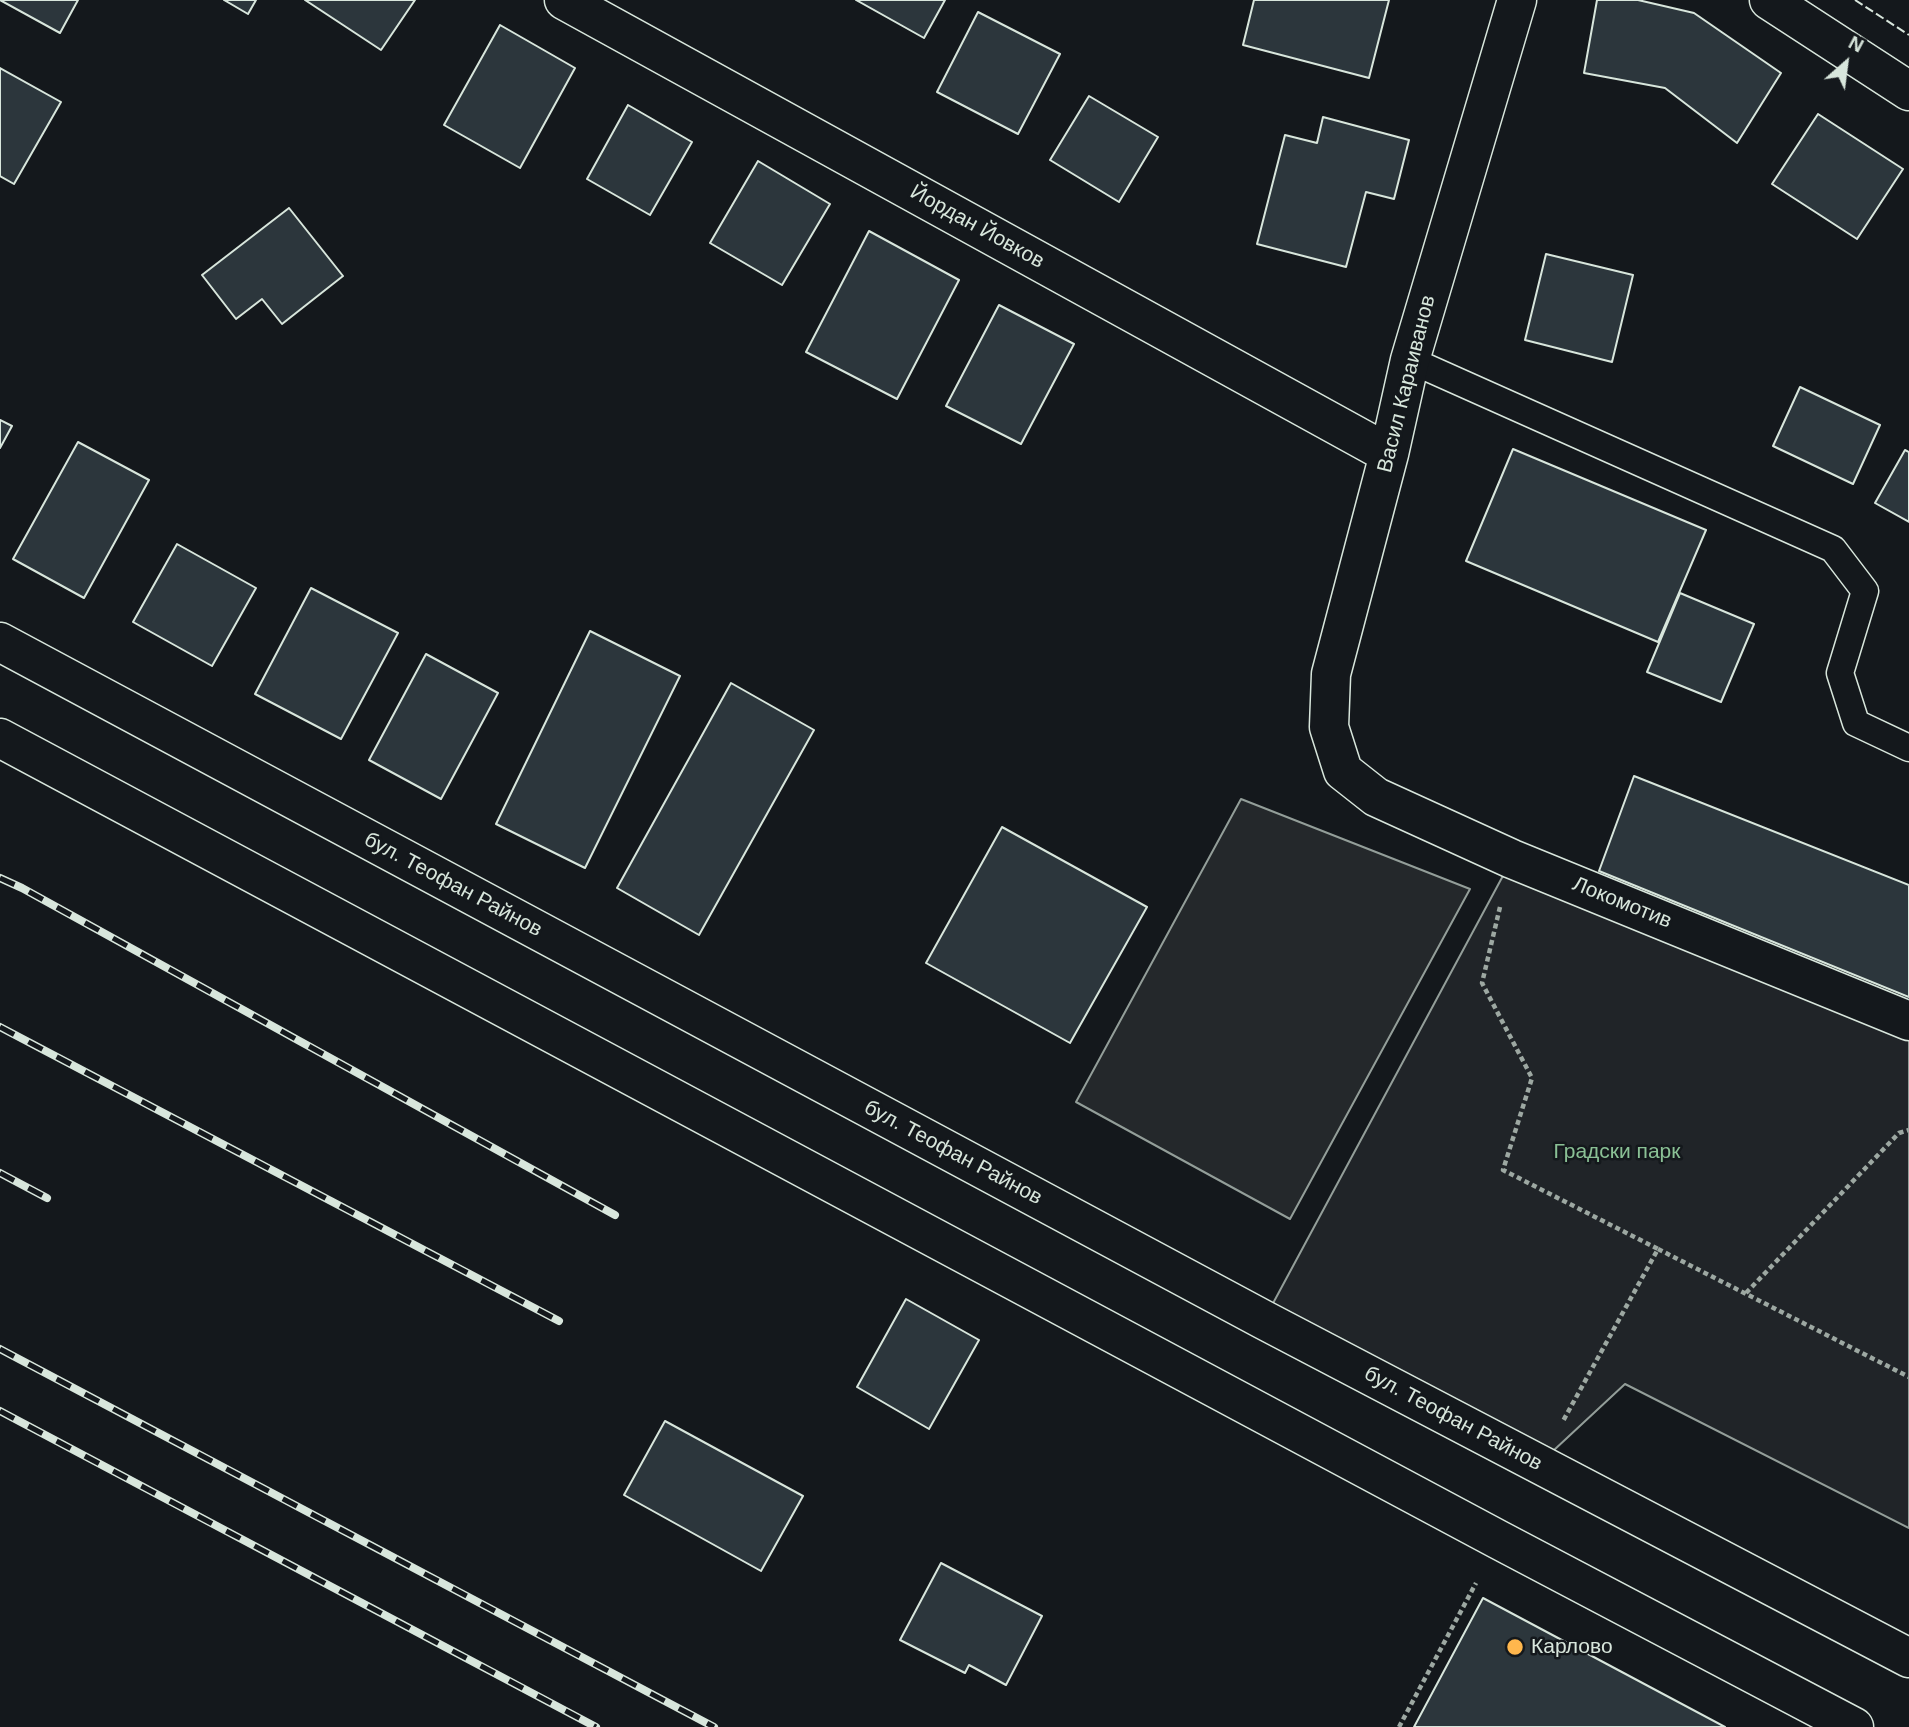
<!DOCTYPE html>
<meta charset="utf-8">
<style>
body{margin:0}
#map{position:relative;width:1909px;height:1727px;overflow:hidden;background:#14181c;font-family:Arial,sans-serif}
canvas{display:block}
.north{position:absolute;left:1811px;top:28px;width:70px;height:70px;-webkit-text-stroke:5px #14181c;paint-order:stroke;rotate:28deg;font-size:19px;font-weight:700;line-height:28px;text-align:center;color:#d8e6dc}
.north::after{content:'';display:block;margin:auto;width:24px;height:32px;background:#d8e6dc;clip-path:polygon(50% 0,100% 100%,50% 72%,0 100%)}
</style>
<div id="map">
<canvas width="1909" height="1727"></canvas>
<div class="north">N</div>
</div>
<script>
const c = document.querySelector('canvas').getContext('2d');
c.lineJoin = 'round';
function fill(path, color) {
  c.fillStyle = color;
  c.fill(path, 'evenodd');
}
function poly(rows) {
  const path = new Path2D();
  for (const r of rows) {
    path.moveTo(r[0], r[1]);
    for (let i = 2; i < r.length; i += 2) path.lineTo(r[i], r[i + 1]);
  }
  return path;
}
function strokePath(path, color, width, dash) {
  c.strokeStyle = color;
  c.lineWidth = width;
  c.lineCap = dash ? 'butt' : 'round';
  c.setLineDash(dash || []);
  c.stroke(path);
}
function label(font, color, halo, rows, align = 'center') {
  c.font = font + ' Arial,sans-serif';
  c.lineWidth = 5;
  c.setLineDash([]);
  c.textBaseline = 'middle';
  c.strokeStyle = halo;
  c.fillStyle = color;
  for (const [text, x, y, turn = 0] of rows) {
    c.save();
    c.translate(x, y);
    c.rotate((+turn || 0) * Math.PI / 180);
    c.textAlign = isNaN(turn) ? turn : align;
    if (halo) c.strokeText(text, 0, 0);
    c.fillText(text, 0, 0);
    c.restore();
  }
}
const green = poly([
 [1512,859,1909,1021,1909,1528,1625,1384,1539,1464,1264,1320,1512,859]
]);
fill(green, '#202428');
strokePath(green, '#939e99', 2);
const parking = poly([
 [1241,799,1470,889,1290,1219,1076,1102,1241,799]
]);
fill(parking, '#24282b');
strokePath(parking, '#939e99', 2);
const building = poly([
 [0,0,78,0,60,33,0,0],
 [224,0,256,0,248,14,224,0],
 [305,0,415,0,381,50,305,0],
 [856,0,945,0,924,38,856,0],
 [1254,0,1389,0,1369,78,1243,45,1254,0],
 [1597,0,1638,0,1694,13,1781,73,1737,143,1665,88,1584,73,1597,0],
 [978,12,1060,54,1018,134,937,92,978,12],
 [500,25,575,68,520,168,444,125,500,25],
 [0,68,61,102,14,184,0,176,0,68],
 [1089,96,1158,137,1119,202,1050,160,1089,96],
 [628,105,692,142,650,215,587,179,628,105],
 [1818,114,1903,169,1857,239,1772,184,1818,114],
 [1323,117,1409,140,1394,199,1366,192,1346,267,1257,244,1285,135,1317,143,1323,117],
 [758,161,830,204,782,285,710,243,758,161],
 [289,208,343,276,282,324,262,299,236,319,202,275,289,208],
 [869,231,959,280,897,399,806,352,869,231],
 [1546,254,1633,275,1612,362,1525,340,1546,254],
 [999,305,1074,344,1021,444,946,406,999,305],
 [1800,387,1880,425,1853,484,1773,446,1800,387],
 [0,420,12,426,0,448,0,420],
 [78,442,149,480,84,598,13,559,78,442],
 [1513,449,1706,530,1658,642,1466,561,1513,449],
 [1905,450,1909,452,1909,522,1875,503,1905,450],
 [177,544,256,588,212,666,133,622,177,544],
 [311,588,398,633,341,739,255,694,311,588],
 [1680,593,1754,624,1721,702,1647,672,1680,593],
 [590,631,680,676,585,868,496,824,590,631],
 [426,654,498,693,441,799,369,760,426,654],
 [731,683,814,730,699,935,617,888,731,683],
 [1634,776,1909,885,1909,997,1599,871,1634,776],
 [1002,827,1147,907,1070,1043,926,963,1002,827],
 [906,1299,979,1340,929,1429,857,1387,906,1299],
 [665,1421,803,1496,761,1571,624,1495,665,1421],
 [941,1563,1042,1616,1006,1685,969,1665,965,1673,900,1640,941,1563],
 [1483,1598,1665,1695,1725,1727,1414,1727,1483,1598]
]);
fill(building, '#2c363c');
strokePath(building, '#d8e6dc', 2);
const service = poly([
 [1410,360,1833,549,1865,591,1840,673,1856,723,1909,748]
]);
const minor = poly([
 [564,0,1389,454],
 [1517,0,1410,360,1389,454,1331,674,1329,727,1343,771,1376,797,1512,859,1909,1021],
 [1769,0,1909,91]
]);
const primary = poly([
 [0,642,1264,1320,1909,1658],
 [0,738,1499,1540,1854,1727]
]);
strokePath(service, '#d8e6dc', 29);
strokePath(minor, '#d8e6dc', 41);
strokePath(primary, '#d8e6dc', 41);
strokePath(poly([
 [1500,907,1482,983,1532,1078,1503,1170,1658,1249,1563,1421],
 [1658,1249,1909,1377],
 [1746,1293,1899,1133,1909,1130],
 [1399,1727,1476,1583]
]), '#9da8a2', 4.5, [5, 3.5]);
strokePath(service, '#14181c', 26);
strokePath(minor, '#14181c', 38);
strokePath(primary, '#14181c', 38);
const rail = poly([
 [0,878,22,888,615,1215],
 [0,1027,559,1321],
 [0,1173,47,1198],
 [0,1349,714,1727],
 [0,1411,596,1727]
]);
strokePath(rail, '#d8e6dc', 8);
strokePath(rail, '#14181c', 5, [16]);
strokePath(poly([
 [1855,0,1909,35]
]), '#d8e6dc', 2, [9, 3.5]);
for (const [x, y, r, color] of [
 [1515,1647,9,"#ffb74d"]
]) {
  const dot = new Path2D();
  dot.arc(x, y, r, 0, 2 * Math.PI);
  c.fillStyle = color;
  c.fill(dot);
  strokePath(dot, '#14181c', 2.5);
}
label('21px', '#d8e6dc', '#14181c', [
 ["Йордан Йовков",977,227,29],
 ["Васил Караиванов",1407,384,-76],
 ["бул. Теофан Райнов",453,885,28],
 ["Локомотив",1622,903,22],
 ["бул. Теофан Райнов",953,1153,28],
 ["бул. Теофан Райнов",1453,1419,28]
]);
label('21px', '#8ac095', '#14181c', [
 ["Градски парк",1617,1152]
]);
label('21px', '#d8e6dc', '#14181c', [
 ["Карлово",1531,1647]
], 'left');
</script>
